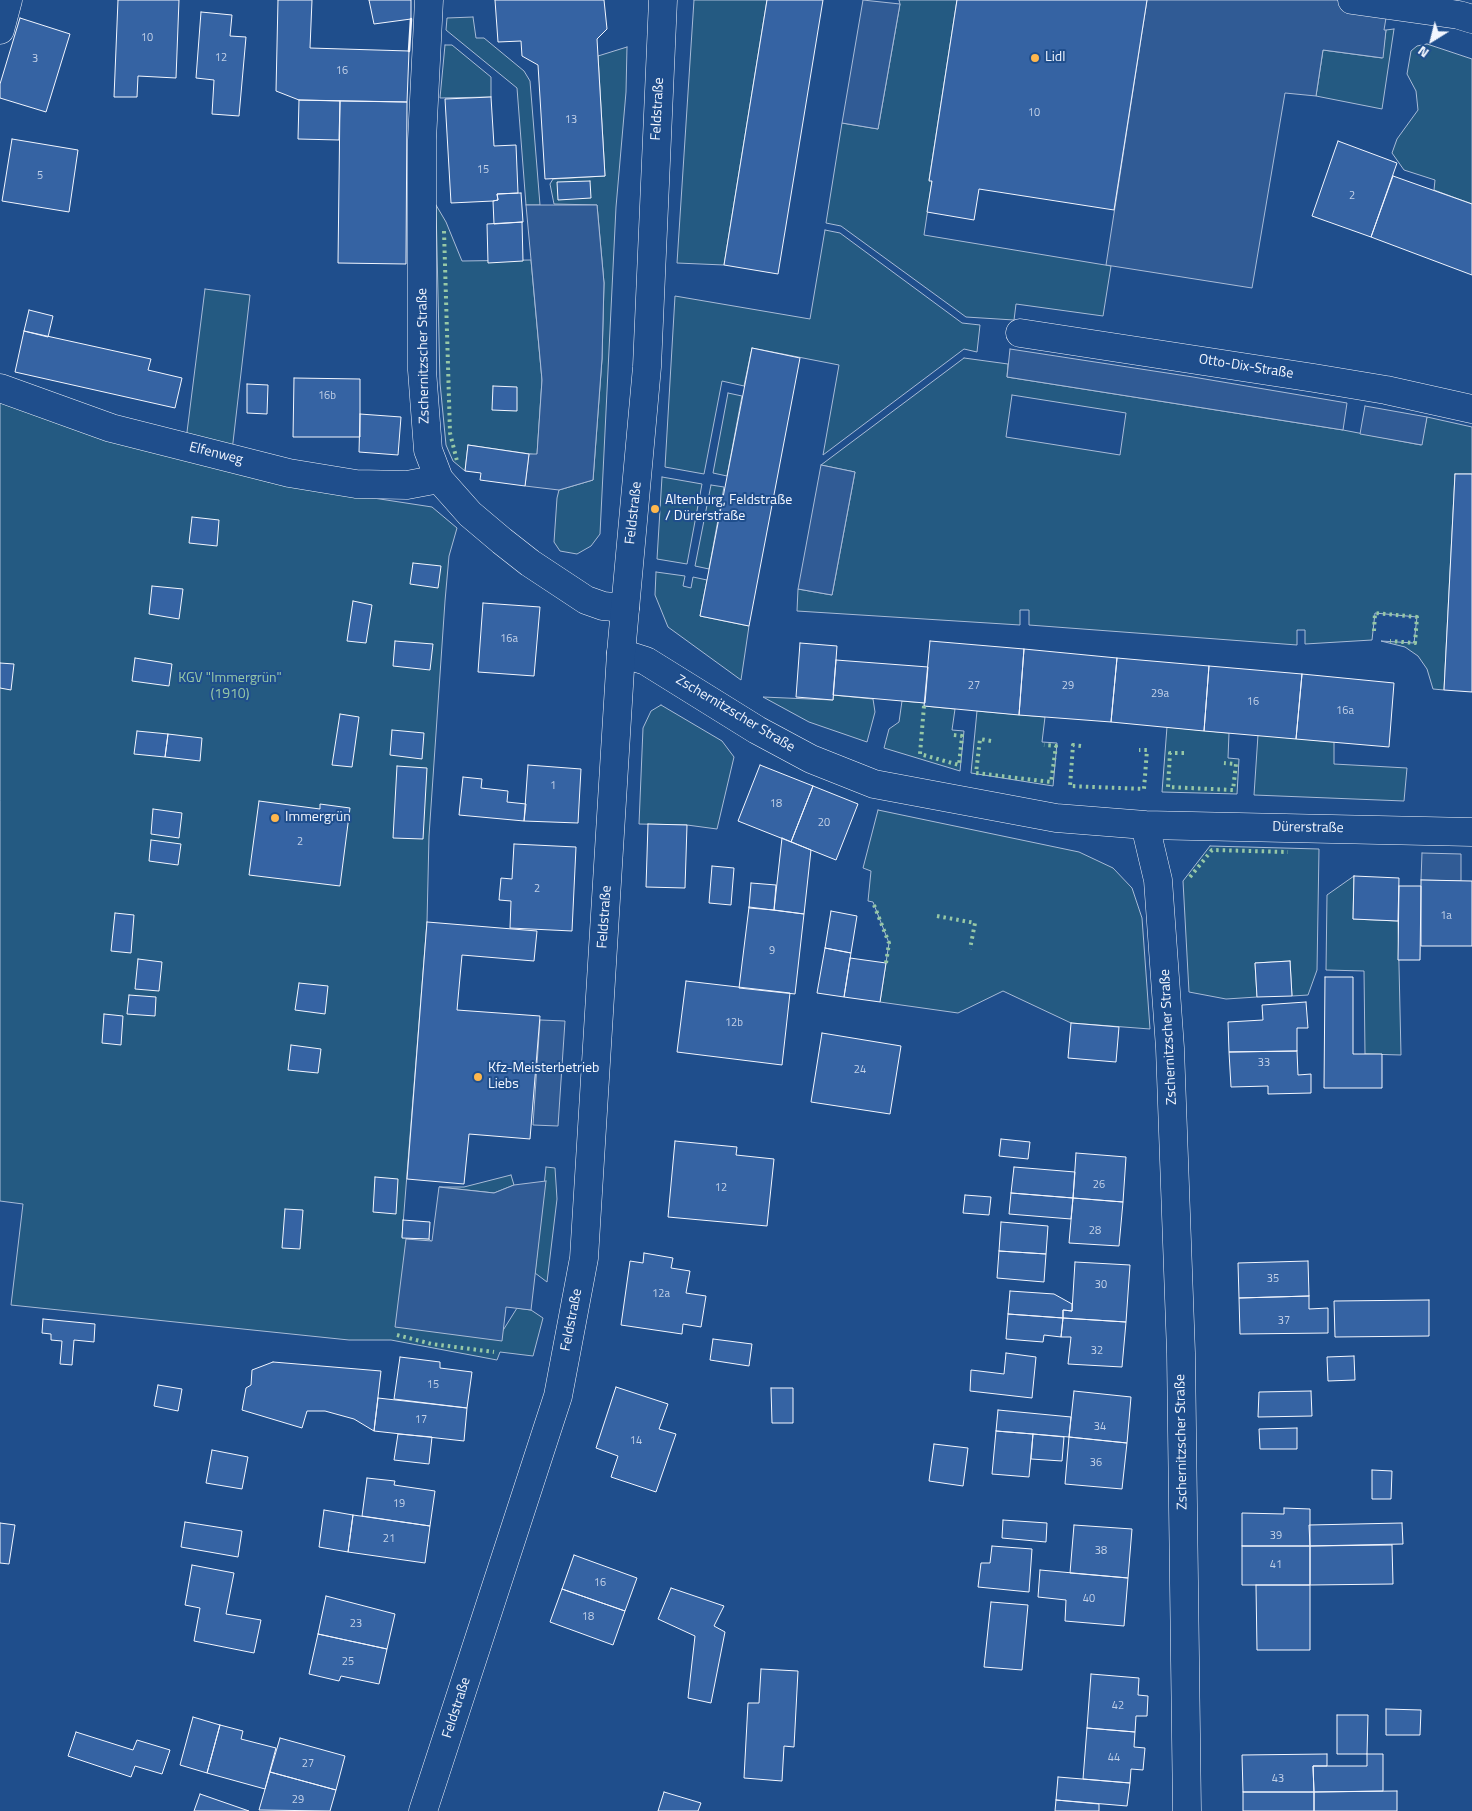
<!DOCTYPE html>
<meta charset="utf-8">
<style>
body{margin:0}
#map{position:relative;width:1472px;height:1811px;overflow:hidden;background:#1f4e8c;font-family:"Titillium Web",sans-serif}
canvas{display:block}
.north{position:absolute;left:1407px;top:15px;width:50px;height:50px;-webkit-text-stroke:4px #1f4e8c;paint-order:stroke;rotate:216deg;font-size:14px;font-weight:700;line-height:20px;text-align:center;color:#f2f6ff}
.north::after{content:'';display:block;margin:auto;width:18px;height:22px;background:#f2f6ff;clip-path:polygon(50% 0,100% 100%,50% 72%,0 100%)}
</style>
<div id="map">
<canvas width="1472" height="1811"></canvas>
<div class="north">N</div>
</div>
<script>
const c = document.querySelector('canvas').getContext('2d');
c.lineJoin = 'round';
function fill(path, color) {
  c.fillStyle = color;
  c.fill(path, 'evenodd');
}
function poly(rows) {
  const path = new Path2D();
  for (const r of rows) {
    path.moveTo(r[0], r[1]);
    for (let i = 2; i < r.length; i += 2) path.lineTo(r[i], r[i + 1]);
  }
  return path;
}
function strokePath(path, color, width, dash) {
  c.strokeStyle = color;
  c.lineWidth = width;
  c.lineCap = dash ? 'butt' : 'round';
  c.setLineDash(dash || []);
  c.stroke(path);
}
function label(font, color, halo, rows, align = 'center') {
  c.font = font + ' "Titillium Web",sans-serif';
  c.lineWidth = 4;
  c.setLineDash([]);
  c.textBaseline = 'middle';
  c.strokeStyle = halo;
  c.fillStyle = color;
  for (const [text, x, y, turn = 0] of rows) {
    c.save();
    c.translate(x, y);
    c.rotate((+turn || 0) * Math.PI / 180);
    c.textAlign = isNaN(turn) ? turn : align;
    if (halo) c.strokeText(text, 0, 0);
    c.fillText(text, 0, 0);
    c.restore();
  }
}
const green = poly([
 [694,0,767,0,724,265,677,263,694,0],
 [899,0,957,0,929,180,932,181,924,235,1111,266,1103,316,1016,304,1014,320,966,317,841,226,826,223,842,123,878,129,900,4,899,0],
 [473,17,476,38,484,38,524,71,530,81,540,205,526,205,517,88,446,30,447,18,473,17],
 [1394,29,1382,109,1316,96,1323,50,1382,58,1386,30,1394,29],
 [1427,44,1472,59,1472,204,1434,190,1435,180,1404,170,1392,153,1397,139,1418,110,1416,91,1407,74,1411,51,1417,46,1427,44],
 [445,45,452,45,491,77,491,97,440,98,445,45],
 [627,47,626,92,616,207,600,534,591,546,577,554,560,551,554,542,557,498,559,490,593,480,602,359,604,283,597,205,554,204,550,184,553,179,605,176,598,56,627,47],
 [436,205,446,222,462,261,531,260,542,380,537,455,468,445,465,471,453,461,446,445,440,383,436,205],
 [825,230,840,233,962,323,980,325,977,352,964,349,823,455,839,365,752,348,744,386,722,381,704,474,665,467,675,296,810,319,825,230],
 [205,289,250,295,232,451,186,440,205,289],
 [964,358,1008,364,1007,377,1343,430,1421,445,1427,417,1472,427,1472,474,1455,474,1444,690,1433,689,1427,669,1418,656,1405,647,1381,641,1414,643,1417,617,1375,613,1372,640,1305,644,1305,630,1297,630,1297,645,1029,625,1029,610,1020,610,1020,625,797,611,798,589,832,595,855,472,821,465,964,358],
 [1012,395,1126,413,1120,455,1006,437,1012,395],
 [728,393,742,396,727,476,713,473,728,393],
 [0,401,269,482,432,507,457,528,449,556,445,601,429,836,427,922,402,1237,429,1239,432,1242,406,1239,501,1340,502,1332,517,1308,531,1310,543,1318,533,1356,500,1352,497,1360,391,1340,349,1340,11,1305,23,1204,0,1201,0,401],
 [662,477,702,484,687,564,657,559,662,477],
 [711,485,724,487,709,569,695,566,711,485],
 [656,572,685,576,683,586,691,588,693,577,707,580,700,616,749,626,741,680,668,627,655,595,656,572],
 [833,695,873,699,875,712,867,742,809,722,763,697,833,700,833,695],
 [902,701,925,703,925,706,955,709,952,730,964,731,960,771,884,748,889,729,899,722,902,701],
 [661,705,722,741,734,757,717,829,687,825,639,824,643,728,651,711,661,705],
 [977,711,1045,717,1042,742,1057,743,1053,786,971,773,977,711],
 [1167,727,1229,733,1228,758,1239,759,1237,794,1162,792,1167,727],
 [1258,735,1334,742,1334,764,1407,768,1404,801,1254,795,1258,735],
 [878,810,1079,852,1113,868,1132,888,1142,918,1150,1029,1071,1023,1003,991,958,1013,880,1002,889,943,873,902,868,901,871,871,863,868,878,810],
 [1210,846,1319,849,1317,970,1308,995,1292,996,1290,961,1255,963,1257,997,1226,999,1189,992,1183,881,1210,846],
 [1354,876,1353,919,1398,921,1401,1055,1365,1054,1364,971,1326,970,1327,895,1354,876],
 [546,1167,555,1168,557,1199,547,1282,535,1273,546,1167],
 [511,1175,514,1185,494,1193,439,1187,464,1187,511,1175]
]);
fill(green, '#245a82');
strokePath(green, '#a8bbd7', 1);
const parking = poly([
 [863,0,900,4,878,129,842,123,863,0],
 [1147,0,1389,0,1384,30,1386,30,1383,58,1323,50,1316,96,1285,93,1252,288,1106,265,1147,0],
 [526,205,597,205,604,283,602,359,593,480,559,490,525,486,529,454,537,454,542,380,526,205],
 [1010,349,1193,377,1347,403,1343,430,1007,377,1010,349],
 [1365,406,1427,417,1422,445,1360,434,1365,406],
 [821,465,855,472,832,595,798,589,821,465],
 [1422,853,1461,854,1461,881,1421,880,1422,853],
 [540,1020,565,1021,558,1126,533,1125,540,1020],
 [546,1181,531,1310,506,1307,502,1341,395,1327,406,1239,432,1241,439,1187,494,1193,514,1185,546,1181]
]);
fill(parking, '#305b95');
strokePath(parking, '#a8bbd7', 1);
const building = poly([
 [118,0,179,0,176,78,138,76,137,97,114,97,118,0],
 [278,0,312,0,310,48,409,51,407,102,299,100,276,91,278,0],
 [369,0,411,0,411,19,374,24,369,0],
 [495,0,604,0,607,29,597,39,605,176,545,179,538,65,522,56,521,41,498,42,495,0],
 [767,0,823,0,778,274,724,265,767,0],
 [957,0,1147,0,1114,210,979,189,974,220,927,212,932,181,929,181,957,0],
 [201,12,232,15,230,36,246,37,239,116,212,114,214,80,196,78,201,12],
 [20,18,70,34,46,112,0,98,0,84,20,18],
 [491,97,494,146,516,145,518,193,497,194,498,200,493,201,451,203,445,99,491,97],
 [299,100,340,101,339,140,298,139,299,100],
 [340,101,407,102,406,264,338,263,340,101],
 [12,139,78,150,69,212,2,201,12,139],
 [1338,141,1397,163,1371,237,1312,216,1338,141],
 [1393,176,1472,204,1472,275,1371,237,1393,176],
 [590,181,591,198,558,200,557,182,590,181],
 [521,193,523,222,494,224,493,201,498,200,497,194,521,193],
 [522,222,523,261,488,263,487,224,522,222],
 [29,310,53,316,48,337,24,331,29,310],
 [24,331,151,359,148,370,182,378,175,408,15,372,24,331],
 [752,348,800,358,749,626,700,616,752,348],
 [294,378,360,379,360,437,293,437,294,378],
 [247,384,268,385,267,414,247,413,247,384],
 [493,386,517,387,517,411,492,410,493,386],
 [360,414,401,417,398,455,359,452,360,414],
 [468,445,529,454,525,486,480,480,481,473,465,471,468,445],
 [1455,474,1472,474,1472,692,1444,690,1455,474],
 [192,517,219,520,217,546,189,543,192,517],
 [413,563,441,566,438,588,410,584,413,563],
 [152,586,183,589,179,619,149,614,152,586],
 [353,601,372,605,366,643,347,641,353,601],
 [483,603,540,607,534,676,478,672,483,603],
 [395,641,433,644,430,670,393,666,395,641],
 [930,641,1024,649,1019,715,924,706,930,641],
 [800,643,837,646,833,700,796,697,800,643],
 [1024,649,1117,658,1111,722,1019,715,1024,649],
 [135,658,172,664,169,686,132,681,135,658],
 [1117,658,1209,666,1204,731,1111,722,1117,658],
 [836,660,928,667,925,703,833,695,836,660],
 [0,663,14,664,11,690,0,688,0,663],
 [1209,666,1302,674,1296,739,1204,731,1209,666],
 [1302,674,1394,683,1389,747,1296,739,1302,674],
 [340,714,359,717,352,767,332,765,340,714],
 [392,730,424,733,422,759,390,755,392,730],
 [137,731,168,734,165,757,134,754,137,731],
 [168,734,202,738,200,761,165,757,168,734],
 [528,765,581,769,578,823,524,821,528,765],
 [760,765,813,786,791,842,738,821,760,765],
 [397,766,427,768,423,839,393,838,397,766],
 [463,777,482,779,481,788,508,791,507,802,526,804,524,821,459,815,463,777],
 [813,786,858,804,836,860,791,842,813,786],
 [259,801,320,809,320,804,350,808,340,886,249,875,259,801],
 [153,809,182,813,179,838,151,834,153,809],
 [648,824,687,825,685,888,646,887,648,824],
 [782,838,811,850,804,914,774,910,782,838],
 [151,840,181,844,178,865,149,861,151,840],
 [514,844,576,847,572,931,510,928,511,901,499,900,501,878,512,879,514,844],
 [712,866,734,868,731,905,709,903,712,866],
 [1354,876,1399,878,1398,921,1353,919,1354,876],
 [1421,880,1472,881,1472,946,1421,946,1421,880],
 [751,883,776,885,774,910,749,908,751,883],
 [1399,886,1421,886,1420,960,1398,960,1399,886],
 [749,907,804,914,795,994,739,988,749,907],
 [831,911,857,916,851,953,825,948,831,911],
 [115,913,134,915,131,953,111,951,115,913],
 [427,922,537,931,534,961,462,955,457,1010,540,1016,530,1139,469,1134,464,1184,407,1179,427,922],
 [825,948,851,953,844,997,817,993,825,948],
 [850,958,886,963,880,1002,844,997,850,958],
 [138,959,162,962,159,991,135,989,138,959],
 [1290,961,1292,996,1257,997,1255,963,1290,961],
 [1325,977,1353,977,1353,1054,1382,1054,1382,1088,1324,1088,1325,977],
 [686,981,790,993,782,1065,677,1052,686,981],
 [299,983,328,986,325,1014,295,1010,299,983],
 [129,995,156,997,155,1016,127,1014,129,995],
 [1306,1002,1308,1028,1297,1028,1297,1051,1229,1052,1228,1022,1263,1020,1262,1005,1306,1002],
 [104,1014,123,1016,121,1045,102,1043,104,1014],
 [1071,1023,1119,1027,1116,1062,1068,1058,1071,1023],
 [822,1033,901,1046,890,1114,811,1102,822,1033],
 [291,1045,321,1049,318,1073,288,1070,291,1045],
 [1297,1051,1298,1075,1311,1074,1311,1093,1268,1094,1268,1086,1231,1087,1229,1052,1297,1051],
 [1001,1139,1030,1142,1028,1159,999,1156,1001,1139],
 [675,1141,737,1147,736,1155,774,1159,767,1226,668,1217,675,1141],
 [1076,1153,1126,1157,1123,1202,1073,1198,1076,1153],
 [1014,1167,1075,1172,1073,1198,1011,1193,1014,1167],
 [375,1177,398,1179,396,1214,373,1212,375,1177],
 [1011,1193,1073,1198,1071,1219,1009,1214,1011,1193],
 [965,1195,991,1197,989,1215,963,1213,965,1195],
 [1073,1198,1123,1202,1119,1246,1069,1243,1073,1198],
 [285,1209,303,1210,300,1249,282,1248,285,1209],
 [403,1220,430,1222,429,1239,402,1238,403,1220],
 [1001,1222,1048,1226,1046,1254,999,1251,1001,1222],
 [999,1251,1046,1254,1044,1282,997,1278,999,1251],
 [644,1253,673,1258,671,1268,690,1271,686,1293,706,1296,701,1327,683,1324,682,1334,621,1325,630,1261,643,1263,644,1253],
 [1308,1261,1309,1296,1239,1298,1238,1263,1308,1261],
 [1075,1262,1130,1265,1126,1322,1063,1318,1063,1310,1072,1311,1075,1262],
 [1010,1291,1054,1294,1072,1304,1072,1311,1063,1310,1063,1318,1008,1314,1010,1291],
 [1309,1296,1309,1309,1328,1308,1328,1333,1240,1334,1239,1298,1309,1296],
 [1429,1300,1429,1336,1335,1337,1334,1301,1429,1300],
 [1008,1314,1063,1318,1061,1337,1044,1335,1043,1342,1006,1339,1008,1314],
 [1063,1318,1126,1322,1122,1367,1068,1364,1071,1337,1061,1337,1063,1318],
 [43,1319,95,1324,94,1342,74,1340,72,1365,60,1364,62,1341,51,1340,51,1334,42,1333,43,1319],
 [713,1339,752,1344,749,1366,710,1360,713,1339],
 [1006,1353,1036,1357,1032,1398,970,1391,971,1370,1004,1374,1006,1353],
 [1354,1356,1355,1380,1328,1381,1327,1357,1354,1356],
 [400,1357,440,1362,440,1368,472,1372,467,1408,394,1399,400,1357],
 [273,1362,381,1371,374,1431,354,1419,325,1411,307,1411,302,1428,242,1410,246,1388,251,1385,252,1370,273,1362],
 [158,1385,182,1389,178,1411,154,1406,158,1385],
 [616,1387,668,1404,659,1429,676,1434,656,1492,611,1477,618,1456,596,1448,616,1387],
 [771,1388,793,1388,793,1423,772,1423,771,1388],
 [1074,1391,1131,1397,1127,1443,1069,1437,1074,1391],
 [1311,1391,1312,1416,1258,1417,1259,1392,1311,1391],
 [378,1398,467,1408,464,1441,374,1431,378,1398],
 [998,1410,1071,1417,1069,1437,996,1431,998,1410],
 [1297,1428,1297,1449,1260,1449,1259,1429,1297,1428],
 [996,1431,1033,1434,1029,1477,992,1474,996,1431],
 [398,1434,432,1437,429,1464,394,1460,398,1434],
 [1033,1434,1064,1437,1062,1461,1031,1459,1033,1434],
 [1069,1437,1127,1443,1122,1489,1065,1484,1069,1437],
 [934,1444,968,1448,963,1486,929,1481,934,1444],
 [212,1450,248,1457,242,1489,206,1483,212,1450],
 [1372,1470,1392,1471,1391,1499,1372,1499,1372,1470],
 [367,1478,395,1481,394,1485,435,1491,430,1526,362,1516,367,1478],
 [1284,1508,1310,1509,1310,1546,1242,1546,1242,1513,1284,1514,1284,1508],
 [324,1510,353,1515,348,1552,319,1547,324,1510],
 [353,1515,430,1526,425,1563,348,1552,353,1515],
 [1003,1520,1047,1523,1046,1542,1002,1538,1003,1520],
 [185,1522,242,1531,238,1557,181,1547,185,1522],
 [0,1523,15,1525,9,1564,0,1563,0,1523],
 [1402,1523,1403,1544,1310,1546,1309,1525,1402,1523],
 [1074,1525,1132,1529,1128,1578,1070,1573,1074,1525],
 [1392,1545,1393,1584,1310,1585,1310,1546,1392,1545],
 [992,1546,1032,1549,1029,1592,978,1587,981,1563,990,1563,992,1546],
 [1242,1546,1310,1546,1310,1585,1242,1585,1242,1546],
 [574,1555,637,1578,625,1611,562,1589,574,1555],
 [192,1565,234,1573,226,1614,261,1620,254,1653,194,1641,200,1608,185,1605,192,1565],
 [1040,1570,1128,1578,1124,1626,1065,1621,1066,1600,1038,1597,1040,1570],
 [1256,1585,1310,1585,1310,1650,1257,1650,1256,1585],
 [671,1588,724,1606,714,1626,725,1632,711,1703,688,1698,695,1636,658,1619,671,1588],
 [562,1589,625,1611,613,1645,550,1622,562,1589],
 [326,1596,395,1614,387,1649,318,1634,326,1596],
 [991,1602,1028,1605,1022,1670,984,1667,991,1602],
 [318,1634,387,1649,379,1684,341,1676,339,1681,309,1674,318,1634],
 [761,1669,798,1671,794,1747,784,1746,782,1781,744,1778,748,1703,759,1703,761,1669],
 [1091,1674,1139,1678,1138,1695,1148,1696,1147,1716,1136,1716,1135,1732,1087,1728,1091,1674],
 [1386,1709,1421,1710,1420,1735,1386,1735,1386,1709],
 [1337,1715,1368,1715,1367,1754,1337,1754,1337,1715],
 [193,1717,220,1725,207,1773,180,1765,193,1717],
 [220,1725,243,1731,241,1739,276,1748,265,1789,207,1773,220,1725],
 [1087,1728,1135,1732,1134,1747,1145,1748,1143,1770,1131,1769,1130,1783,1083,1779,1087,1728],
 [76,1732,133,1750,137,1740,170,1750,162,1774,135,1766,131,1777,68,1756,76,1732],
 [280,1738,345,1756,336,1790,270,1772,280,1738],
 [1327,1754,1327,1766,1313,1766,1314,1792,1243,1792,1242,1755,1327,1754],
 [1367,1754,1383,1754,1383,1791,1314,1792,1313,1766,1367,1766,1367,1754],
 [270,1772,336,1790,330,1811,259,1810,270,1772],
 [1058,1777,1130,1783,1127,1806,1056,1800,1058,1777],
 [1397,1791,1397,1811,1314,1811,1314,1792,1397,1791],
 [664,1792,701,1803,698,1811,658,1811,664,1792],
 [1243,1792,1314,1792,1314,1811,1243,1811,1243,1792],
 [200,1794,249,1811,194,1811,200,1794],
 [1056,1800,1099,1804,1099,1811,1055,1811,1056,1800]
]);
fill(building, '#3563a3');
strokePath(building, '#f2f6ff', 1);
const street = poly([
 [429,0,422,140,422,370,428,450,439,479,470,514,502,541,530,563,586,600,603,606,625,608],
 [1352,0,1459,15,1472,19],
 [0,30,8,0],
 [1020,333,1314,378,1386,390,1472,409],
 [0,388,111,428,289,473,356,484,407,485,439,479],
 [621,653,646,661,757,730,811,759,874,784,1056,818,1145,825,1158,880,1170,1048,1181,1353,1187,1811],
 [1145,825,1472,832]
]);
const secondary = poly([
 [423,1811,558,1396,584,1258,621,653,647,367,663,0]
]);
strokePath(street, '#f2f6ff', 29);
strokePath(secondary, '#f2f6ff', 29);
strokePath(street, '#1f4e8c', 28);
strokePath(secondary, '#1f4e8c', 28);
strokePath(poly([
 [444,231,450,433,457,461],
 [1374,631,1375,613,1417,617,1415,643,1390,641],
 [924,706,920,754,959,765,962,736,953,735],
 [991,741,980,739,976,773,1051,782,1056,746,1044,745],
 [1081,746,1073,745,1070,786,1144,789,1147,750,1139,750],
 [1184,753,1170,753,1168,787,1233,790,1236,764,1224,763],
 [1190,877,1212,850,1288,852],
 [874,905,889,943,886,963],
 [937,916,975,923,970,949],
 [397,1335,432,1344,494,1352]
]), '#97c8a6', 4, [2.5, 4]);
strokePath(poly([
 [409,51,411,19]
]), '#f2f6ff', 2.5);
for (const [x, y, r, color] of [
 [1035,58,5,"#ffb74d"],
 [655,509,5,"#ffb74d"],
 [275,818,5,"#ffb74d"],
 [478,1077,5,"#ffb74d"]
]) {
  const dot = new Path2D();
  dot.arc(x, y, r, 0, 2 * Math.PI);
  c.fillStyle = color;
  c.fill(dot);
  strokePath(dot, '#1f4e8c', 2);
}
label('11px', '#c3d1e8', null, [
 ["10",147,38],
 ["12",221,58],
 ["3",35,59],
 ["16",342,71],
 ["10",1034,113],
 ["13",571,120],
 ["15",483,170],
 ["5",40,176],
 ["2",1352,196],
 ["16b",327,396],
 ["16a",509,639],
 ["27",974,686],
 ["29",1068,686],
 ["29a",1160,694],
 ["16",1253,702],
 ["16a",1345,711],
 ["1",553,786],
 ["18",776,804],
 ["20",824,823],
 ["2",300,842],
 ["2",537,889],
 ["1a",1446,916],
 ["9",772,951],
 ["12b",734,1023],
 ["33",1264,1063],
 ["24",860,1070],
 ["26",1099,1185],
 ["12",721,1188],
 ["28",1095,1231],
 ["35",1273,1279],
 ["30",1101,1285],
 ["12a",661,1294],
 ["37",1284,1321],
 ["32",1097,1351],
 ["15",433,1385],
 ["17",421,1420],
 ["34",1100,1427],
 ["14",636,1441],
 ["36",1096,1463],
 ["19",399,1504],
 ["39",1276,1536],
 ["21",389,1539],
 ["38",1101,1551],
 ["41",1276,1565],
 ["16",600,1583],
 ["40",1089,1599],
 ["18",588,1617],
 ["23",356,1624],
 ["25",348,1662],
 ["42",1118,1706],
 ["44",1114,1758],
 ["27",308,1764],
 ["43",1278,1779],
 ["29",298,1800]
]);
label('14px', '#f2f6ff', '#1f4e8c', [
 ["Lidl",1045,58],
 ["Altenburg, Feldstraße",665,501],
 ["/ Dürerstraße",665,517],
 ["Immergrün",285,818],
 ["Kfz-Meisterbetrieb",488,1069],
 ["Liebs",488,1085]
], 'left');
label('14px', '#f2f6ff', '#1f4e8c', [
 ["Feldstraße",658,109,-87],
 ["Zschernitzscher Straße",424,356,-91],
 ["Otto-Dix-Straße",1246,367,9],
 ["Elfenweg",216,454,14],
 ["Feldstraße",634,513,-84],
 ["Zschernitzscher Straße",735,714,31],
 ["Dürerstraße",1308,828,1],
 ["Feldstraße",605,917,-86],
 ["Zschernitzscher Straße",1169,1037,-93],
 ["Feldstraße",572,1320,-79],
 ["Zschernitzscher Straße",1182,1442,-91],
 ["Feldstraße",457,1708,-72]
]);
label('14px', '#97c8a6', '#1f4e8c', [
 ["KGV \"Immergrün\"",230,679],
 ["(1910)",230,695]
]);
</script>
